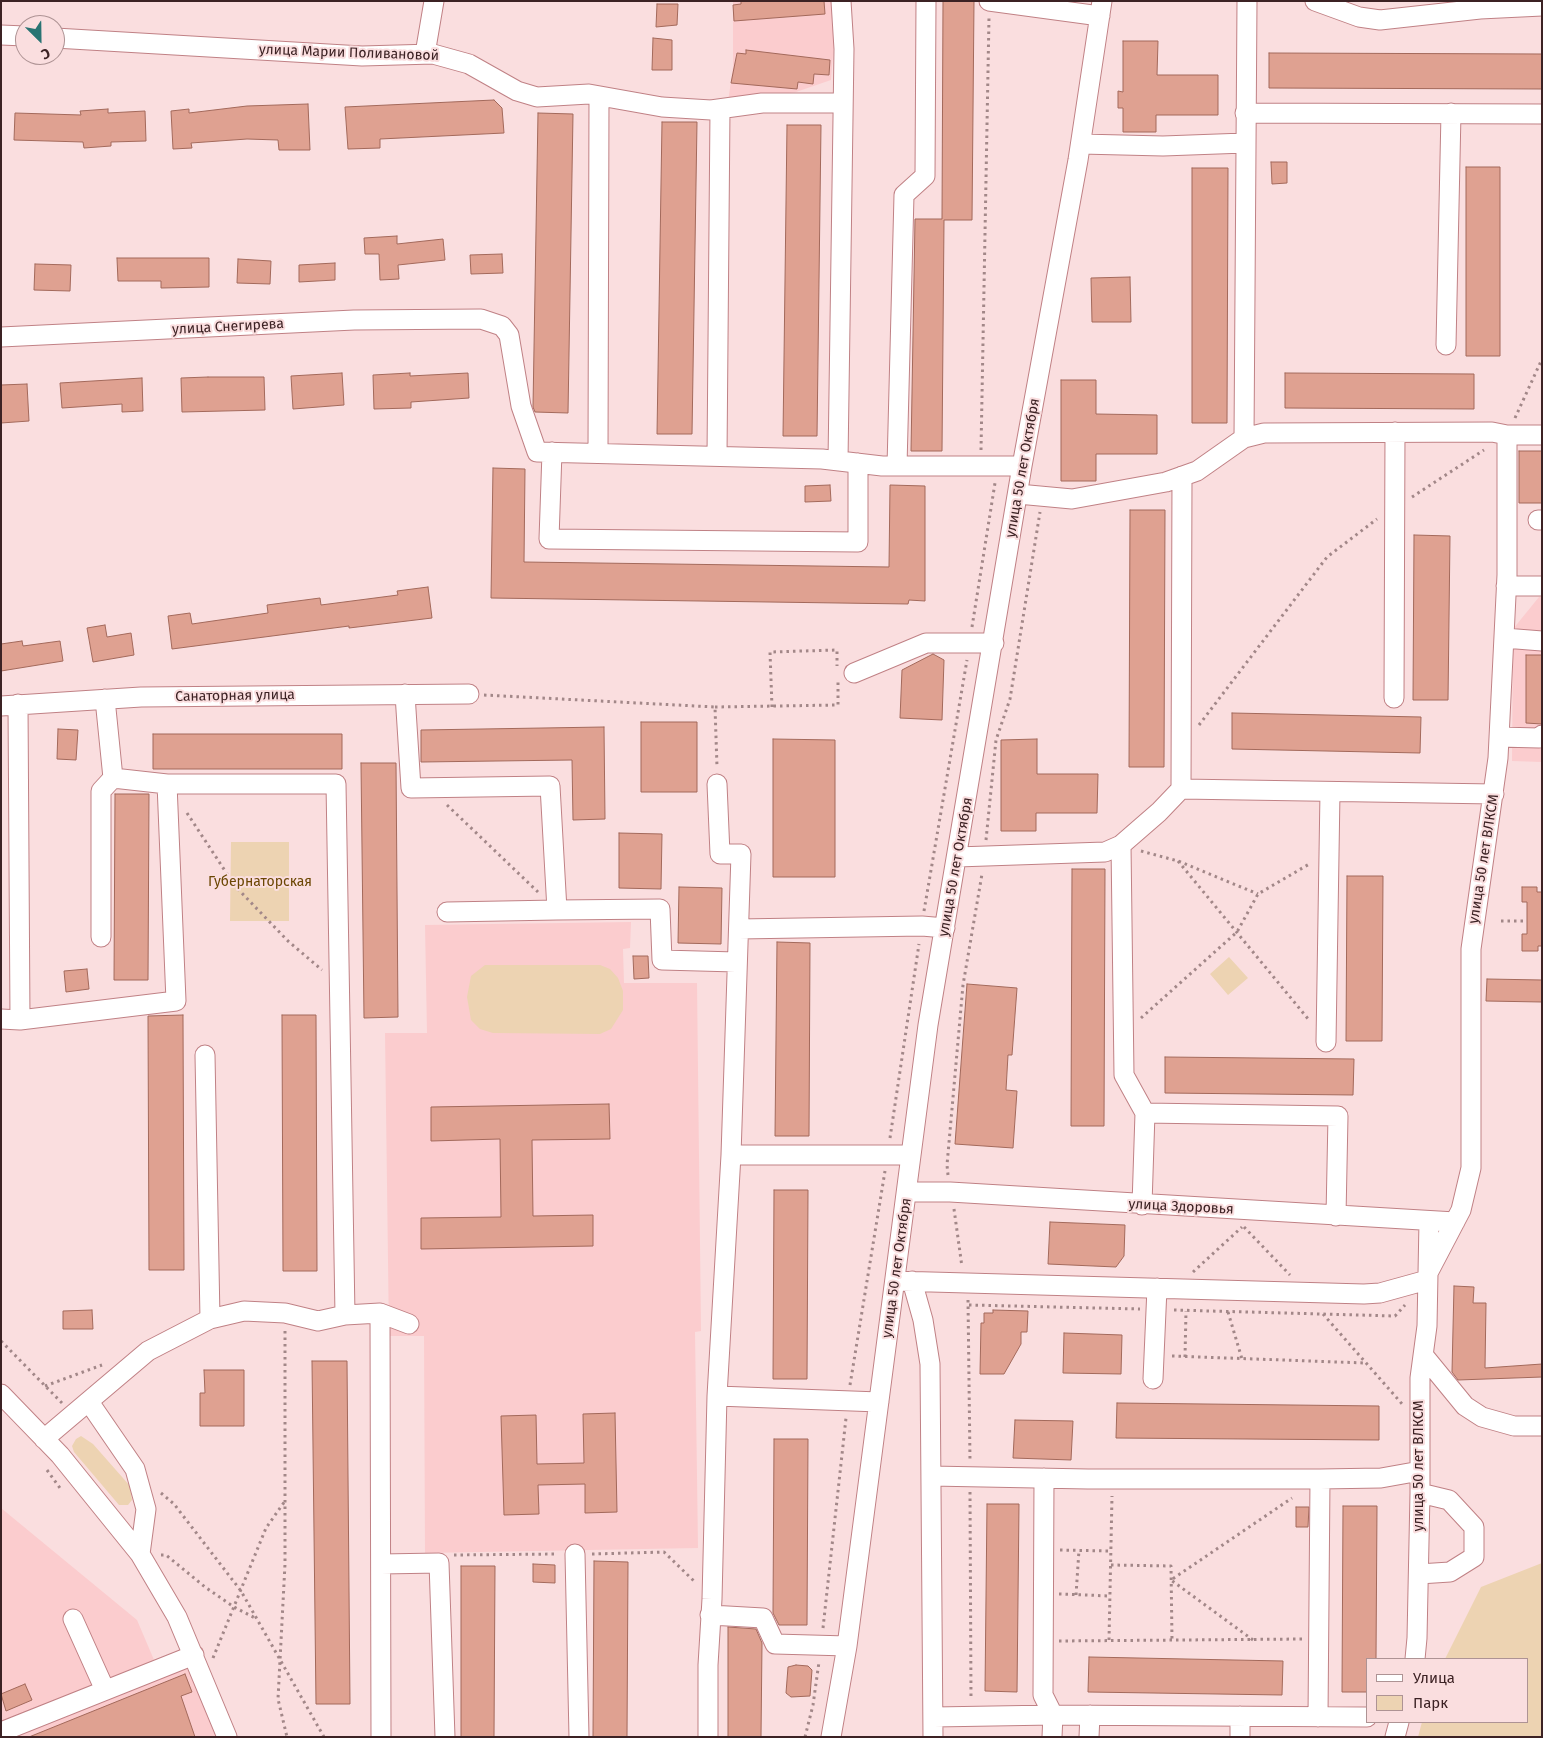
<!DOCTYPE html>
<meta charset="utf-8">
<style>
body{margin:0}
#map{position:relative;width:1543px;height:1738px;overflow:hidden;background:#fadedf;font-family:"Fira Sans",sans-serif}
canvas{display:block}
.frame{position:absolute;inset:0;border:2px solid #3c2224;pointer-events:none}
.legend{position:absolute;left:1366px;top:1658px;width:162px;height:65px;box-sizing:border-box;background:#fadedf;border:1px solid #ae9394;margin:0;padding:6px 9px;list-style:none;font-size:15px;color:#3c2224}
.legend li{display:flex;align-items:center;gap:10px;height:25px}
.legend b{width:25px;border:1px solid #ae9394}
.north{position:absolute;left:15px;top:15px;width:50px;height:50px;box-sizing:border-box;background:#fadedf;border:1px solid #ae9394;border-radius:50%;rotate:157deg;font-size:14px;font-weight:700;line-height:20px;text-align:center;color:#3c2224}
.north::after{content:'';display:block;margin:auto;width:18px;height:22px;background:#297473;clip-path:polygon(50% 0,100% 100%,50% 72%,0 100%)}
</style>
<div id="map">
<canvas width="1543" height="1738"></canvas>
<div class="frame"></div>
<ul class="legend">
<li><b style="height:6px;background:#fff"></b>Улица</li>
<li><b style="height:14px;background:#edd3b2"></b>Парк</li>
</ul>
<div class="north">С</div>
</div>
<script>
const c = document.querySelector('canvas').getContext('2d');
c.lineJoin = 'round';
function fill(path, color) {
  c.fillStyle = color;
  c.fill(path, 'evenodd');
}
function poly(rows) {
  const path = new Path2D();
  for (const r of rows) {
    path.moveTo(r[0], r[1]);
    for (let i = 2; i < r.length; i += 2) path.lineTo(r[i], r[i + 1]);
  }
  return path;
}
function strokePath(path, color, width, dash) {
  c.strokeStyle = color;
  c.lineWidth = width;
  c.lineCap = dash ? 'butt' : 'round';
  c.setLineDash(dash || []);
  c.stroke(path);
}
function label(font, color, halo, rows, align = 'center') {
  c.font = font + ' "Fira Sans",sans-serif';
  c.lineWidth = 4;
  c.setLineDash([]);
  c.textBaseline = 'middle';
  c.strokeStyle = halo;
  c.fillStyle = color;
  for (const [text, x, y, turn = 0] of rows) {
    c.save();
    c.translate(x, y);
    c.rotate((+turn || 0) * Math.PI / 180);
    c.textAlign = isNaN(turn) ? turn : align;
    if (halo) c.strokeText(text, 0, 0);
    c.fillText(text, 0, 0);
    c.restore();
  }
}
fill(poly([
 [733,1,835,1,836,17,831,80,796,92,728,102,733,67],
 [1539,597,1542,597,1542,762,1512,761,1513,629],
 [631,922,630,948,623,949,624,983,697,983,701,1331,695,1332,698,1548,425,1553,424,1336,389,1336,385,1033,427,1033,425,925],
 [1,1508,137,1620,160,1674,181,1666,191,1671,218,1737,1,1737]
]), '#fbccce');
fill(poly([
 [231,842,289,842,289,921,230,921],
 [1229,957,1248,978,1228,995,1210,974],
 [485,965,600,965,610,969,618,978,623,991,623,1010,611,1029,600,1034,493,1033,480,1029,471,1020,467,997,471,976],
 [81,1436,93,1444,130,1486,132,1500,128,1505,119,1505,74,1452,72,1446,76,1439],
 [1542,1563,1542,1737,1418,1737,1422,1722,1527,1722,1527,1659,1445,1659,1481,1587]
]), '#edd3b2');
const building = poly([
 [741,1,824,1,825,14,734,21,733,5,741,4,741,1],
 [943,1,974,1,972,220,944,220,942,451,911,451,915,219,942,219,943,1],
 [657,4,678,4,677,25,656,27,657,4],
 [653,38,672,40,672,70,652,70,653,38],
 [1123,41,1158,41,1157,75,1218,75,1218,115,1156,115,1156,132,1123,132,1123,108,1118,108,1118,91,1123,92,1123,41],
 [746,50,830,60,829,75,814,74,813,84,798,82,797,89,731,83,737,53,746,54,746,50],
 [1269,53,1542,54,1542,89,1269,88,1269,53],
 [494,100,502,108,504,133,380,139,380,148,348,149,345,107,494,100],
 [308,104,310,150,279,150,278,140,247,139,191,143,192,148,173,149,171,111,189,109,189,113,247,106,308,104],
 [108,109,108,113,145,111,146,141,111,142,111,146,84,148,83,142,14,140,15,113,81,115,80,111,108,109],
 [538,113,573,114,568,413,535,412,533,407,538,113],
 [662,122,697,122,692,434,657,434,662,122],
 [787,125,821,125,817,436,783,436,787,125],
 [1271,162,1287,162,1287,183,1272,184,1271,162],
 [1466,167,1500,167,1500,356,1466,356,1466,167],
 [1192,168,1228,168,1227,423,1192,423,1192,168],
 [397,236,397,244,443,239,445,260,398,265,399,279,380,280,379,254,365,254,364,238,397,236],
 [502,254,503,273,471,274,470,255,502,254],
 [117,258,209,258,209,287,161,288,161,281,118,281,117,258],
 [238,259,271,261,270,284,237,283,238,259],
 [335,263,335,280,299,282,299,265,335,263],
 [35,264,71,265,70,291,34,290,35,264],
 [1130,277,1131,322,1092,322,1091,278,1130,277],
 [342,373,344,405,293,409,291,376,342,373],
 [410,373,410,376,468,373,469,398,411,402,411,408,374,409,373,375,410,373],
 [1285,373,1474,374,1474,409,1285,408,1285,373],
 [208,377,264,377,265,410,182,412,181,378,208,377],
 [142,378,143,411,122,412,122,404,62,408,60,383,142,378],
 [1061,380,1096,380,1096,414,1157,415,1157,454,1096,454,1096,481,1061,481,1061,380],
 [27,384,29,421,1,423,1,385,27,384],
 [1519,451,1542,451,1542,503,1519,503,1519,451],
 [493,468,525,469,524,562,889,567,890,485,925,486,925,601,909,600,908,604,491,598,493,468],
 [830,485,831,501,805,502,805,486,830,485],
 [1130,510,1165,510,1164,767,1129,767,1130,510],
 [1414,535,1450,536,1448,700,1413,700,1414,535],
 [428,587,432,618,349,628,349,626,172,649,168,616,190,613,192,624,268,613,267,605,320,598,321,605,398,595,397,591,428,587],
 [105,625,107,637,131,633,134,655,93,662,87,628,105,625],
 [22,641,23,646,60,641,63,661,1,671,1,644,22,641],
 [933,654,944,660,942,720,900,718,902,670,933,654],
 [1526,655,1542,655,1542,724,1526,723,1526,655],
 [1232,713,1421,717,1420,753,1232,749,1232,713],
 [641,722,697,722,697,792,641,792,641,722],
 [604,727,605,819,573,820,572,760,421,762,421,730,604,727],
 [58,729,78,730,76,760,57,759,58,729],
 [153,734,342,734,342,769,153,769,153,734],
 [773,739,835,740,835,877,773,877,773,739],
 [1037,739,1037,774,1098,774,1097,813,1036,813,1036,831,1001,831,1001,740,1037,739],
 [361,763,396,763,398,1017,364,1018,361,763],
 [115,794,149,794,148,980,114,980,115,794],
 [619,833,662,834,661,889,619,888,619,833],
 [1072,869,1105,869,1104,1126,1071,1126,1072,869],
 [1347,876,1383,876,1382,1041,1346,1041,1347,876],
 [679,887,722,888,721,944,678,943,679,887],
 [1522,887,1537,887,1537,892,1542,892,1542,946,1538,946,1538,951,1522,951,1522,934,1527,934,1527,902,1522,902,1522,887],
 [777,942,810,943,809,1136,775,1136,777,942],
 [633,956,648,956,649,978,634,979,633,956],
 [87,969,89,989,66,992,64,971,87,969],
 [1487,979,1542,980,1542,1002,1486,1001,1487,979],
 [967,984,1017,988,1012,1055,1008,1055,1006,1090,1017,1091,1013,1148,955,1144,967,984],
 [183,1015,184,1270,149,1270,148,1016,183,1015],
 [282,1015,316,1015,317,1271,283,1271,282,1015],
 [1165,1057,1354,1059,1353,1095,1165,1093,1165,1057],
 [609,1104,610,1139,532,1140,533,1216,593,1215,593,1246,421,1249,421,1218,501,1217,500,1139,431,1141,431,1107,609,1104],
 [774,1190,808,1190,807,1379,773,1379,774,1190],
 [1050,1222,1125,1225,1124,1256,1116,1267,1048,1264,1050,1222],
 [1454,1286,1474,1287,1473,1303,1486,1303,1485,1368,1542,1364,1542,1377,1458,1380,1452,1372,1454,1286],
 [92,1310,93,1329,63,1329,63,1311,92,1310],
 [993,1310,1028,1311,1027,1332,1021,1332,1021,1344,1004,1374,980,1374,981,1323,984,1323,984,1313,993,1313,993,1310],
 [1064,1333,1122,1335,1121,1374,1063,1373,1064,1333],
 [312,1361,347,1361,350,1704,316,1704,312,1361],
 [204,1370,244,1370,244,1426,200,1426,200,1393,205,1393,204,1370],
 [1117,1403,1379,1406,1379,1440,1116,1438,1117,1403],
 [615,1413,617,1512,585,1513,585,1484,538,1485,539,1514,504,1515,501,1416,536,1415,537,1464,584,1463,583,1414,615,1413],
 [1015,1420,1073,1421,1071,1460,1013,1458,1015,1420],
 [774,1439,808,1439,807,1625,779,1625,773,1613,774,1439],
 [987,1504,1019,1504,1017,1692,985,1691,987,1504],
 [1343,1506,1377,1506,1376,1659,1367,1659,1367,1692,1342,1692,1343,1506],
 [1296,1507,1309,1507,1308,1527,1296,1527,1296,1507],
 [594,1561,628,1562,627,1737,593,1737,594,1561],
 [533,1564,555,1565,555,1583,533,1582,533,1564],
 [461,1566,495,1566,494,1737,461,1737,461,1566],
 [728,1627,756,1629,762,1643,761,1737,728,1737,728,1627],
 [1089,1657,1283,1661,1282,1695,1088,1692,1089,1657],
 [796,1665,808,1666,812,1670,810,1696,791,1697,786,1693,788,1667,796,1665],
 [185,1674,192,1692,181,1696,195,1737,29,1737,185,1674],
 [25,1684,32,1700,6,1711,1,1694,25,1684]
]);
fill(building, '#dfa191');
strokePath(building, '#a3695b', 1);
const minor = poly([
 [989,1,1100,16],
 [1315,1,1359,17,1380,20,1480,9,1542,6],
 [1,35,25,36],
 [55,38,362,56,433,54,469,64,517,91,537,97,589,94,662,107,711,110,762,103,842,103],
 [425,54,434,1],
 [1245,113,1542,114],
 [1081,144,1163,146,1245,143],
 [1,337,354,320,481,319,502,326,509,335,521,406,537,452,822,459,882,466,1022,466],
 [1446,345,1451,113],
 [1244,438,1247,1],
 [552,452,549,539,858,542,858,463],
 [598,453,599,96],
 [717,456,720,109],
 [838,461,844,49,841,1],
 [897,466,904,195,925,176,926,1],
 [1018,494,1072,499,1166,482,1197,471,1244,438,1264,433,1492,432,1507,435,1542,435],
 [1538,520,1542,520],
 [1506,586,1542,586],
 [1504,638,1542,641],
 [854,673,926,643,994,643],
 [405,694,411,788,550,786,557,910,660,909,662,960,736,962],
 [1394,698,1395,432],
 [1,706,141,697,469,694],
 [1499,737,1539,738,1542,735],
 [113,778,167,784,336,784,345,1315],
 [1181,789,1182,476],
 [1121,845,1124,1075,1145,1113,1142,1205],
 [957,857,1105,852,1121,845,1159,812,1181,789,1494,794],
 [447,912,557,910],
 [739,929,922,926,945,928],
 [101,937,101,791,113,778,105,699],
 [1,1019,20,1020,18,704],
 [20,1020,176,1001,167,784],
 [1326,1042,1330,792],
 [205,1055,210,1319],
 [1145,1113,1338,1116,1336,1216],
 [731,1155,911,1155],
 [907,1192,950,1192,1455,1222],
 [1428,1273,1461,1210,1471,1168,1471,949,1498,758,1507,575,1507,435],
 [895,1281,1364,1294,1380,1293,1427,1280],
 [912,1281,923,1320,930,1364,933,1737],
 [380,1313,381,1737],
 [1424,1356,1465,1406,1482,1417,1514,1426,1542,1426],
 [1153,1379,1157,1288],
 [1,1394,60,1455,140,1554,177,1617,227,1737],
 [717,1396,879,1402],
 [89,1402,135,1469,146,1509,140,1554],
 [44,1439,148,1351,210,1319,244,1311,285,1313,318,1321,345,1315,380,1313,409,1324],
 [931,1476,1088,1479,1320,1479,1381,1478,1420,1471],
 [1044,1478,1043,1695,1053,1715,1052,1737],
 [575,1554,579,1737],
 [381,1564,439,1563,445,1737],
 [1419,1574,1450,1572,1474,1557,1474,1527,1449,1500,1420,1493],
 [710,1615,763,1618,775,1644,847,1646],
 [73,1619,105,1690],
 [1415,1659,1417,1638,1420,1493,1420,1378,1427,1326,1429,1221],
 [1240,1716,1240,1737],
 [934,1717,1053,1715,1367,1717],
 [1318,1717,1320,1479],
 [1,1732,194,1655],
 [708,1737,708,1665,712,1599,717,1396,731,1155,741,854,720,854,717,784],
 [831,1737,847,1646,928,1025,1022,466,1078,160,1102,1],
 [1089,1737,1090,1715],
 [1395,1737,1399,1722]
]);
strokePath(minor, '#c08185', 21);
strokePath(poly([
 [1515,418,1542,359],
 [981,450,989,17],
 [1412,497,1484,450],
 [972,627,995,483],
 [484,695,715,707,717,767],
 [715,707,838,705,838,680],
 [772,707,770,652,837,650,837,666],
 [1199,725,1327,557,1377,519],
 [447,805,538,892],
 [187,813,235,886,288,941,322,970],
 [986,840,996,740,1010,699,1040,512],
 [1141,851,1178,861,1258,894],
 [1178,861,1309,1020],
 [924,911,967,660],
 [1501,921,1527,921],
 [1141,1018,1237,932,1258,894,1311,863],
 [890,1138,919,944],
 [948,1175,947,1165,963,985,982,874],
 [954,1209,962,1267],
 [1244,1227,1290,1275],
 [1193,1272,1242,1227],
 [968,1300,970,1461],
 [969,1305,1140,1309],
 [1174,1310,1395,1316,1405,1305],
 [1228,1312,1242,1359],
 [1323,1314,1403,1405],
 [285,1331,285,1564,278,1699,287,1737],
 [1,1341,62,1403],
 [1172,1356,1365,1363],
 [1185,1357,1186,1311],
 [850,1385,885,1171],
 [45,1386,102,1365],
 [47,1470,60,1488],
 [970,1492,971,1699],
 [161,1493,174,1504,241,1591,324,1737],
 [1060,1550,1111,1551],
 [592,1554,664,1552,696,1583],
 [161,1555,166,1555,205,1587,234,1607,257,1619],
 [454,1555,558,1554],
 [1111,1565,1171,1566,1172,1640],
 [1059,1594,1110,1596],
 [1076,1595,1079,1550],
 [823,1628,846,1418],
 [1109,1640,1112,1496],
 [1253,1640,1171,1580,1292,1498],
 [1059,1641,1303,1639],
 [213,1658,266,1528,285,1501],
 [805,1737,813,1705,819,1662]
]), '#a28788', 3, [2.5, 4]);
strokePath(minor, '#fff', 19);
label('14px', '#3c2224', '#fadedf', [
 ["улица Марии Поливановой",349,53,2],
 ["улица Снегирева",228,327,-3],
 ["улица 50 лет Октября",1023,468,-80],
 ["Санаторная улица",235,696,-1],
 ["улица 50 лет ВЛКСМ",1484,859,-81],
 ["улица 50 лет Октября",956,867,-80],
 ["улица Здоровья",1181,1207,3],
 ["улица 50 лет Октября",897,1268,-82],
 ["улица 50 лет ВЛКСМ",1419,1466,-90]
]);
label('14px', '#6b4603', '#fadedf', [
 ["Губернаторская",260,882]
]);
</script>
